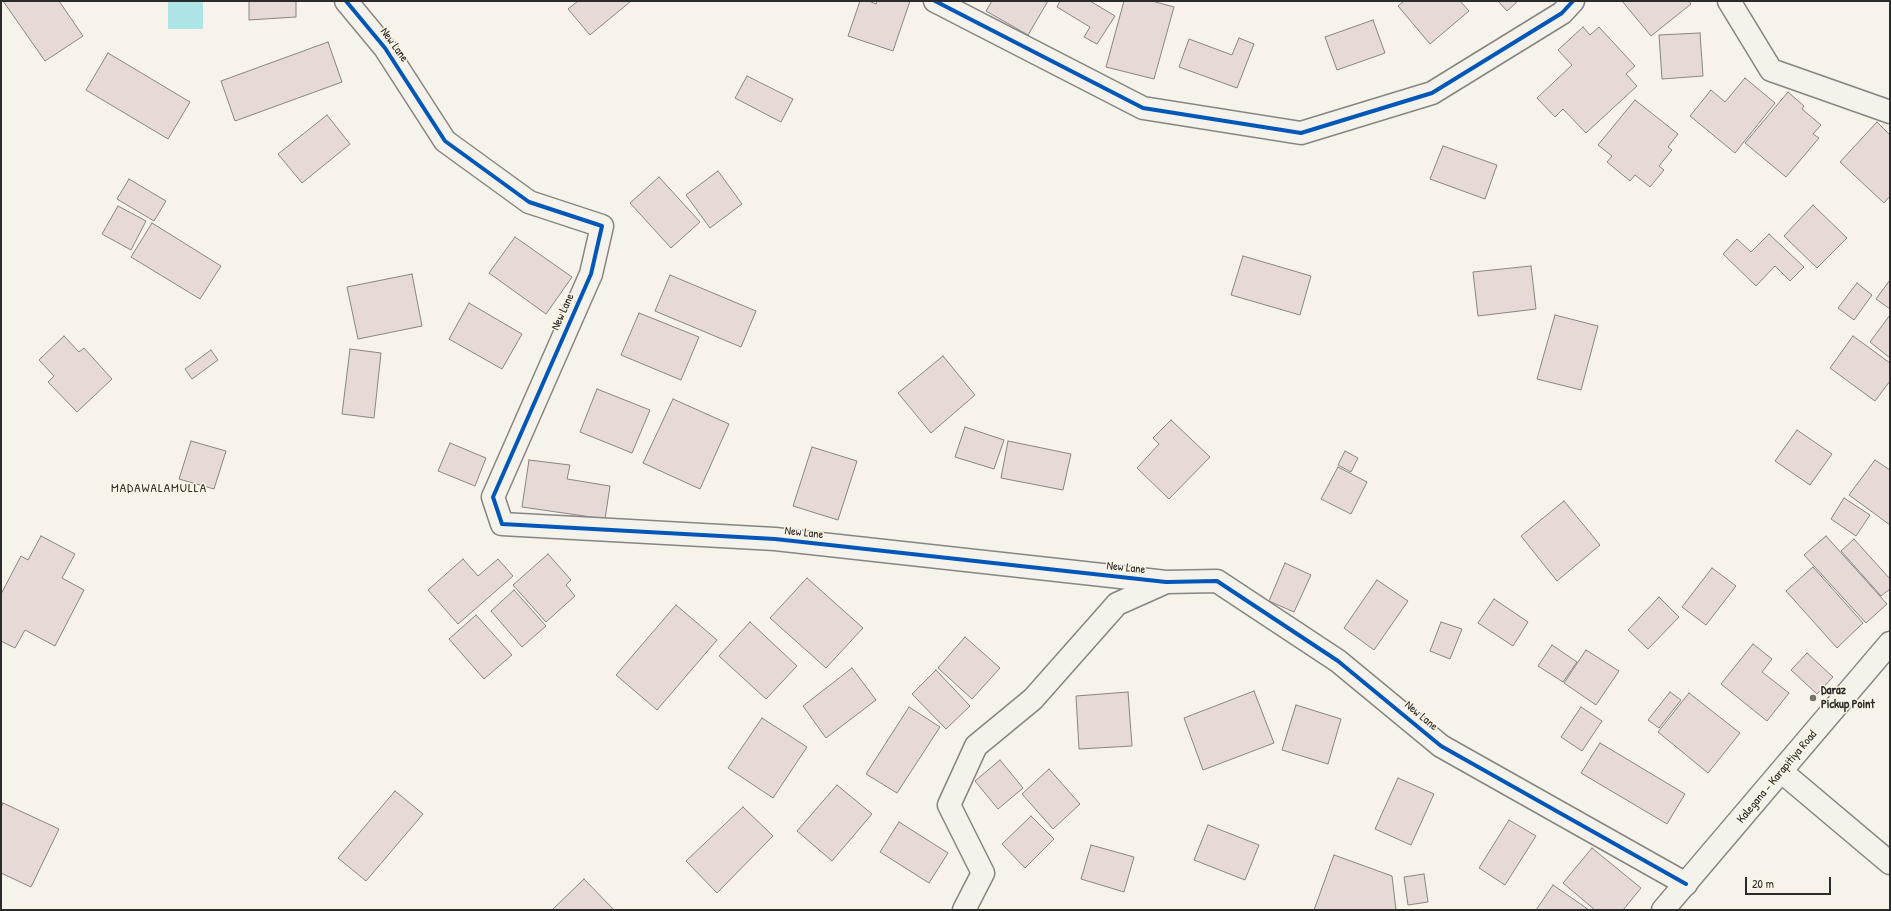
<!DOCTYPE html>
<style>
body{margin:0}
#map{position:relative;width:1891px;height:911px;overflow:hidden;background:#f7f3ea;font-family:"Patrick Hand",sans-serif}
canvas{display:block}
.frame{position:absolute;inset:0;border:2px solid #2b2b2b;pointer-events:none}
.scale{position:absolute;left:1745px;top:877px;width:86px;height:18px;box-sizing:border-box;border:2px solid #2b2b2b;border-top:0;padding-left:5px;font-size:12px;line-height:14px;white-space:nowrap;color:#2b2b2b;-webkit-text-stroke:3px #fcf5e5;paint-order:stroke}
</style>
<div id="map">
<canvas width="1891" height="911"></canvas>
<div class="frame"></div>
<div class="scale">20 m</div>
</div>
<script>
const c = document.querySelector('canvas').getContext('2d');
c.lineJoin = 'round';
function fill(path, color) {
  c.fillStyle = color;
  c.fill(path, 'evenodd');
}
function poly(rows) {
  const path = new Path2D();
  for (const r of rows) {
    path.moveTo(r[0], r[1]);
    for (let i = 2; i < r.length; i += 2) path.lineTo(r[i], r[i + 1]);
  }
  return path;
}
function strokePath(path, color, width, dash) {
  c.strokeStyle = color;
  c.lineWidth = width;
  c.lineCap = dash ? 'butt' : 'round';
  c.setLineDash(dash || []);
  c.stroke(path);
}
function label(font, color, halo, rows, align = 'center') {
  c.font = font + ' "Patrick Hand",sans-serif';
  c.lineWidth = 3;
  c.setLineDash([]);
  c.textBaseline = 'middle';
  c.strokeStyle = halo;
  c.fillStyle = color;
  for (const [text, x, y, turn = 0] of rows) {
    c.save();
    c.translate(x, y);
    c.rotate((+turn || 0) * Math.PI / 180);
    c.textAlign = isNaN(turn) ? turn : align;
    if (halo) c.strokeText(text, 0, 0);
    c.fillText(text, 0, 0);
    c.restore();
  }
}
fill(poly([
 [168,1,203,1,203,29,168,29]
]), '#ade5e6');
const building = poly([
 [3,1,59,1,83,36,45,61,3,1],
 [249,1,296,1,296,17,249,20,249,1],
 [578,1,631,1,590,35,568,9,578,1],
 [860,1,869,1,876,4,877,1,910,1,893,51,848,36,860,1],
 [992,1,1048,1,1028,35,986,11,992,1],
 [1060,1,1090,1,1115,16,1097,44,1084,37,1090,27,1057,7,1060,1],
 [1124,1,1152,1,1174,7,1154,79,1106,67,1124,1],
 [1404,1,1460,1,1469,11,1430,44,1398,6,1404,1],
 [1498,1,1518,1,1507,11,1498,1],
 [1622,1,1689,1,1691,4,1651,36,1622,1],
 [1373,20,1385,53,1337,70,1325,37,1373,20],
 [1583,27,1590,35,1599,27,1635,66,1626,74,1637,86,1586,133,1563,109,1555,117,1537,98,1572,65,1558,50,1583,27],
 [1700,33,1703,76,1662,79,1659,35,1700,33],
 [1239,38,1254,44,1237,88,1179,67,1189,39,1232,55,1239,38],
 [328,42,342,82,235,121,221,81,328,42],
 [108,53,190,102,168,139,86,90,108,53],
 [747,76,793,99,781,122,735,98,747,76],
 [1745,78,1775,103,1735,153,1690,116,1711,90,1725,102,1745,78],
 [1788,92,1804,106,1802,109,1821,125,1813,134,1819,138,1786,177,1745,143,1788,92],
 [1635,100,1678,134,1668,147,1672,150,1659,166,1664,170,1650,187,1635,175,1630,181,1607,162,1612,156,1598,145,1635,100],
 [327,115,350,144,302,183,278,154,327,115],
 [1877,122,1890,135,1890,196,1884,203,1840,162,1877,122],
 [1443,146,1497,165,1485,199,1430,179,1443,146],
 [718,171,742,204,710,228,686,195,718,171],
 [659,177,700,222,671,248,630,203,659,177],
 [129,179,166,201,154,221,117,199,129,179],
 [1813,205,1847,238,1817,268,1784,236,1813,205],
 [118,206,146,221,131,250,102,234,118,206],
 [152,223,221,266,200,299,131,257,152,223],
 [1769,234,1804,267,1790,281,1775,266,1756,286,1723,254,1737,239,1751,252,1769,234],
 [515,237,572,277,546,314,489,273,515,237],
 [1243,256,1311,276,1300,315,1231,295,1243,256],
 [1531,266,1536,309,1478,316,1473,272,1531,266],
 [412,274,422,326,358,339,347,287,412,274],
 [670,275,756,311,741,347,655,311,670,275],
 [1890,280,1890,309,1876,299,1890,280],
 [1857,283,1872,295,1854,320,1838,308,1857,283],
 [469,303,522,334,502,369,449,339,469,303],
 [639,313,699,337,681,380,621,355,639,313],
 [1555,315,1598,326,1581,390,1537,379,1555,315],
 [1890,315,1890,358,1870,342,1890,315],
 [64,336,79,352,84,348,112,379,77,412,48,382,54,376,39,360,64,336],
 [1853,336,1890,363,1890,381,1875,401,1830,368,1853,336],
 [350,349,381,353,374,418,342,414,350,349],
 [211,350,218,360,192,379,185,369,211,350],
 [943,356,975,395,931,433,898,393,943,356],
 [597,389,650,410,632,453,580,432,597,389],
 [673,399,729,424,700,489,643,463,673,399],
 [1171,420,1210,457,1169,499,1137,468,1159,444,1153,438,1171,420],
 [965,427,1004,440,994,469,955,457,965,427],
 [1797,430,1832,454,1810,485,1775,461,1797,430],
 [191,441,226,451,214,489,179,479,191,441],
 [1008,441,1071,454,1063,490,1001,478,1008,441],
 [450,443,486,458,475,486,438,471,450,443],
 [812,447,857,461,838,520,793,506,812,447],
 [1345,451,1358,458,1351,472,1338,465,1345,451],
 [529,460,570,465,567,479,610,486,605,519,522,507,529,460],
 [1875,460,1890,470,1890,525,1849,495,1875,460],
 [1338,467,1367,482,1351,514,1321,499,1338,467],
 [1844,498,1870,515,1856,536,1831,519,1844,498],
 [1564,501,1600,545,1557,581,1521,536,1564,501],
 [41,536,75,554,62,578,84,590,55,646,25,630,15,648,1,641,1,594,21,556,28,560,41,536],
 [1826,536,1887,604,1866,623,1804,555,1826,536],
 [1854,539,1890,579,1890,589,1881,596,1841,551,1854,539],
 [548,554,571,580,566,585,575,596,546,622,513,585,548,554],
 [463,559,478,576,498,559,513,576,458,624,428,590,463,559],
 [1285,563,1311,575,1294,612,1269,601,1285,563],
 [1813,567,1863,623,1837,648,1786,591,1813,567],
 [1712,568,1736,586,1706,625,1682,607,1712,568],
 [807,578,863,628,826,668,770,618,807,578],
 [1377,580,1408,601,1374,650,1344,628,1377,580],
 [514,590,546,626,522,647,491,611,514,590],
 [1659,597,1679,617,1648,649,1628,630,1659,597],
 [1494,599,1528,622,1513,646,1478,623,1494,599],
 [676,605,717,640,657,710,616,675,676,605],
 [476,615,512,655,484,679,449,639,476,615],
 [750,622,797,666,766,699,719,656,750,622],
 [1441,622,1462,629,1450,659,1430,651,1441,622],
 [965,637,1000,668,972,699,938,668,965,637],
 [1753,644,1772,659,1762,672,1789,693,1767,721,1721,684,1753,644],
 [1552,645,1577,662,1563,682,1538,666,1552,645],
 [1586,650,1619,671,1596,705,1564,683,1586,650],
 [1807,653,1833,677,1817,694,1791,670,1807,653],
 [852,668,876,700,826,738,803,706,852,668],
 [936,670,970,706,946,729,912,694,936,670],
 [1254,691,1274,743,1203,770,1184,718,1254,691],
 [1128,692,1132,746,1079,749,1076,696,1128,692],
 [1670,692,1681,700,1659,728,1648,720,1670,692],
 [1689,693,1740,733,1708,773,1658,732,1689,693],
 [1296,705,1341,719,1328,764,1282,750,1296,705],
 [909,707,940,727,897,793,866,774,909,707],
 [1581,707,1602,721,1582,751,1561,737,1581,707],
 [762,718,807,747,773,798,728,768,762,718],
 [1600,743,1685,794,1667,824,1581,773,1600,743],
 [1000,760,1023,788,998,809,975,781,1000,760],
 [1049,769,1080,804,1053,829,1022,794,1049,769],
 [1398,778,1434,794,1411,845,1375,829,1398,778],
 [837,785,872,814,832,861,797,831,837,785],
 [395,791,423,814,366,881,338,858,395,791],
 [3,803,59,829,31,887,1,873,1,807,3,803],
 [743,807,773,836,717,893,686,861,743,807],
 [1031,816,1054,839,1025,868,1002,844,1031,816],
 [1509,820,1536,836,1505,885,1479,868,1509,820],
 [899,822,948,853,929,883,880,852,899,822],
 [1208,825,1259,845,1245,880,1194,860,1208,825],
 [1091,845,1134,857,1124,892,1081,879,1091,845],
 [1592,848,1641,888,1623,910,1595,910,1563,883,1592,848],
 [1334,855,1392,876,1396,910,1314,910,1334,855],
 [1424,874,1428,902,1408,905,1404,877,1424,874],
 [584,879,614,910,552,910,584,879],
 [1553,885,1589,910,1536,910,1553,885]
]);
fill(building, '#e7dad6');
strokePath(building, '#878581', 1);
const minor = poly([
 [346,1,385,48,445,141,529,202,602,226,591,274,493,497,502,524,775,539,1166,582,1217,581,1338,661,1441,746,1686,884],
 [935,1,1143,108,1301,133,1432,93,1562,13,1573,1],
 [1729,1,1771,70,1890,112],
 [1782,772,1890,863],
 [964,910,983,873,949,805,976,746,1033,699,1117,604,1164,583]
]);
const secondary = poly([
 [1663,910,1890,643]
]);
strokePath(minor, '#878581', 25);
strokePath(secondary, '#878581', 25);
strokePath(minor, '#f5f2ec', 22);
strokePath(secondary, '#f5f2ec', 22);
strokePath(poly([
 [346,1,385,48,445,141,529,202,602,226,591,274,493,497,502,524,775,539,1166,582,1217,581,1338,661,1441,746,1686,884],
 [935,1,1143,108,1301,133,1432,93,1562,13,1573,1]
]), '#0057b8', 4);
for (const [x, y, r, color] of [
 [1813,698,4,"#72716e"]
]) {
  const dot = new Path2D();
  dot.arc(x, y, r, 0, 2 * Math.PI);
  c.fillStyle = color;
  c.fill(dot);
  strokePath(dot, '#fcf5e5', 1.5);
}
label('12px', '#2b2b2b', '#fcf5e5', [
 ["New Lane",394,45,54],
 ["New Lane",563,312,-66],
 ["New Lane",804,533,6],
 ["New Lane",1126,568,6],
 ["New Lane",1421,716,40],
 ["Kalegana - Karapitiya Road",1777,777,-50]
]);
label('bold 12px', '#2b2b2b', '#fcf5e5', [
 ["Daraz",1821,691],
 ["Pickup Point",1821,705]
], 'left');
c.letterSpacing = '1px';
label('13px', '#2b2b2b', '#fcf5e5', [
 ["MADAWALAMULLA",159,489]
]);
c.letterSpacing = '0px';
</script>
